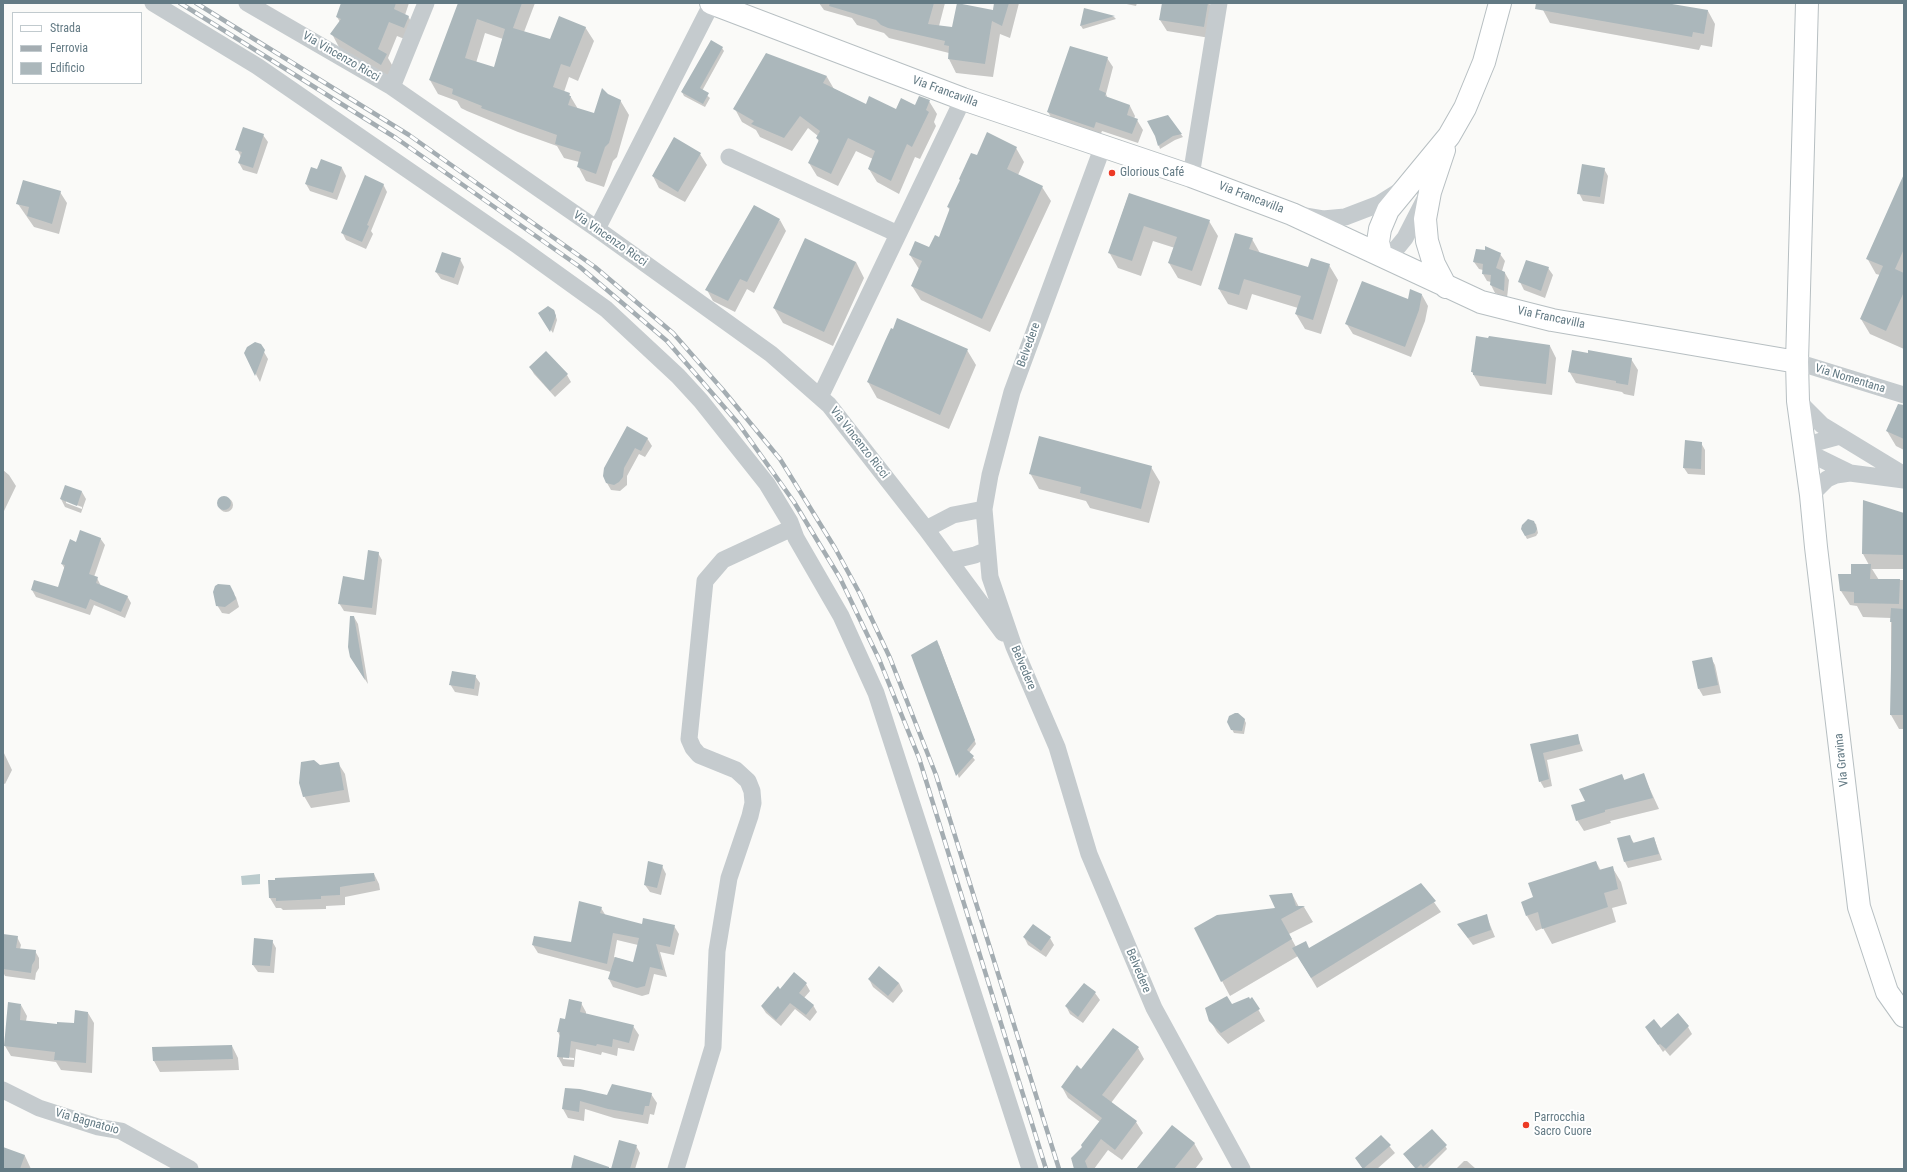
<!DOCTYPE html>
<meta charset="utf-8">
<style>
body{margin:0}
#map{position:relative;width:1907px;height:1172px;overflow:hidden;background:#fafaf8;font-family:"Roboto Condensed",sans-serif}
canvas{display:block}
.frame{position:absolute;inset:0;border:4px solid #637a84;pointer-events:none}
.legend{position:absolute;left:12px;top:12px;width:130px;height:72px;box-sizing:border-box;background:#fff;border:1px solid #c1cace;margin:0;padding:5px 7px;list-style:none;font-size:12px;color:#637a84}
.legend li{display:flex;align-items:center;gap:8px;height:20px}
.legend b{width:20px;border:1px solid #c1cace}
</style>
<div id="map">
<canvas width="1907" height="1172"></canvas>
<div class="frame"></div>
<ul class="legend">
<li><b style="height:5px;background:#fff"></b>Strada</li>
<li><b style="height:5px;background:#a4adb2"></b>Ferrovia</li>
<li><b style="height:11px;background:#abb7bb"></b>Edificio</li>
</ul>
</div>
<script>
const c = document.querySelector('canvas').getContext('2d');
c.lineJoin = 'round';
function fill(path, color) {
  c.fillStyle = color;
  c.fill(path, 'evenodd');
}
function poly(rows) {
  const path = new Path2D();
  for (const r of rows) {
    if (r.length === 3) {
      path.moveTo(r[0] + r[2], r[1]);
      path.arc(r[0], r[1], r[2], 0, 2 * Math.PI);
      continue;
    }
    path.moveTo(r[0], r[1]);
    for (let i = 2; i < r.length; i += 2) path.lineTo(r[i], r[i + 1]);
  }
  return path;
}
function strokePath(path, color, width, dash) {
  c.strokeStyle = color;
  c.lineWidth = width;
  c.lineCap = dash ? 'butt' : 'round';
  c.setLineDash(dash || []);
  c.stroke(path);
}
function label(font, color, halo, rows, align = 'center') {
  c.font = font + ' "Roboto Condensed",sans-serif';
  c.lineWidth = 4;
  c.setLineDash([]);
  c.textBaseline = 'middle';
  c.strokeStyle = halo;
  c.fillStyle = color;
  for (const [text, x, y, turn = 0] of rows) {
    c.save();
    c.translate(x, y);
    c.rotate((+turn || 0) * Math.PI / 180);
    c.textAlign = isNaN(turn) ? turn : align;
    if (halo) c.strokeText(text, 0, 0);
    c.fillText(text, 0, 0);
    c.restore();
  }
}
fill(poly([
 [260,874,260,884,242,885,241,876]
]), '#bbcbcd');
fill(poly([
 [342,3,409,3,405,15,408,16,416,31,412,42,397,36,388,58,395,70,389,79,340,49,332,34,340,22,337,17],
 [459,3,535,3,524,32,550,41,585,27,594,41,578,81,569,77,564,92,569,94,578,109,594,114,620,100,629,115,617,157,613,161,604,187,586,181,578,166,579,162,564,158,557,146,518,132,467,111,461,108,457,101,438,94,430,80],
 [485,33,503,39,494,69,476,63],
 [819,3,945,3,939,26,952,28,993,11,995,3,1019,3,1010,38,1000,34,993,77,956,73,949,59,949,53,889,38,884,33,857,25,852,18,824,10],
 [1122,3,1137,3,1136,6],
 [1163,3,1209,3,1214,13,1210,38,1167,31,1160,20],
 [1544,3,1661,3,1708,11,1715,24,1712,47,1701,45,1699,50,1550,23,1543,10],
 [1085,9,1114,17,1116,19,1083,29,1081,26],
 [722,48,724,51,702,91,710,98,705,107,684,96,682,92],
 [766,54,827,77,834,89,866,105,896,110,915,106,929,101,937,114,934,122,936,126,920,159,915,157,899,194,877,182,869,169,873,159,856,151,838,186,817,176,809,163,819,142,817,138,818,136,808,128,792,151,760,137,756,130,742,122,735,109],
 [1107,58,1113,67,1106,94,1108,99,1130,106,1135,116,1134,119,1137,120,1143,130,1138,143,1102,131,1099,138,1054,122,1048,112],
 [1167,116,1183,137,1175,140,1160,149,1156,136],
 [263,135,268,142,257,174,243,170,239,163,241,157,237,149],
 [1016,148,1024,162,1018,175,1042,187,1051,201,990,332,921,300,912,286,919,269,910,255,930,249,940,238,950,211,948,207,977,157],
 [700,154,707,165,685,202,659,188,653,176],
 [321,161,342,168,346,176,337,200,310,191,306,184,318,170],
 [1604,169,1608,176,1604,204,1583,201,1579,193],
 [1904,176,1904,349,1870,334,1861,319,1880,275,1876,274,1867,258],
 [383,184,387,192,371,231,373,234,366,249,346,240,342,232],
 [60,192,67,203,59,234,34,227,18,204],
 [1129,194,1209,221,1218,236,1201,286,1178,278,1169,263,1175,248,1153,241,1141,276,1118,268,1109,252],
 [780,220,786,231,754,293,747,289,735,312,713,301,707,290],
 [1252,239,1260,253,1309,268,1329,265,1338,280,1321,334,1305,329,1296,314,1298,308,1252,294,1247,310,1228,304,1219,289],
 [1500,254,1505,261,1502,271,1505,273,1509,280,1507,298,1495,293,1491,285,1491,282,1487,281,1483,274,1483,270,1479,269,1474,262],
 [460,259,464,267,458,285,441,279,436,272],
 [856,262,864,278,833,346,783,323,774,308],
 [1548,268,1553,275,1545,298,1524,290,1520,282],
 [1422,295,1428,306,1425,321,1411,357,1353,334,1346,323],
 [554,310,557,320,553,333,541,316],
 [1489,339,1550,346,1556,358,1552,395,1480,386,1472,372],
 [260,345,268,359,260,382,247,357],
 [967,350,976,365,949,429,877,398,868,382],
 [1631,359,1638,370,1634,396,1624,394,1622,392,1576,383,1569,371],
 [530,367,567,375,571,382,555,397,534,374],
 [1904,408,1904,450,1896,446,1887,431],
 [647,438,652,446,645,457,639,454,627,476,627,485,620,491,611,490,607,483,604,471],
 [1701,443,1705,450,1705,475,1688,474,1684,468],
 [1151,467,1160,482,1149,523,1090,508,1086,501,1039,489,1030,473],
 [3,470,9,475,16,486,4,511],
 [66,487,82,492,86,499,81,513,65,507,61,499],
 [66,501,82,507,82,509,66,503],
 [226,505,7],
 [1864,501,1904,514,1904,569,1872,569,1879,580,1904,580,1904,729,1899,729,1891,715,1891,618,1863,617,1857,606,1850,605,1841,591,1852,575,1869,565,1863,554],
 [1531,521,1536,524,1538,533,1536,536,1527,539,1522,529],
 [100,538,105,545,94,577,97,578,101,586,127,596,131,603,125,618,94,605,90,615,36,597,32,590,59,588,65,569,62,564,77,543],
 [378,553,382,560,376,615,344,611,339,603,365,581],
 [219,585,226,585,236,597,239,607,229,614,222,613,217,605],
 [354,617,358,624,368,684,355,664],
 [939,645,976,744,969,753,975,760,959,778,912,656],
 [1711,658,1715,665,1721,693,1703,696,1699,689],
 [475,676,480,683,478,696,455,692,450,684],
 [1244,719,1246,723,1244,734,1234,733,1228,722],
 [1577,735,1583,751,1547,760,1552,786,1544,788,1540,781,1531,745],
 [3,751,12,770,5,784,3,783],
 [338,763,345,774,350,802,311,808,304,796,320,766],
 [1643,774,1659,809,1610,821,1611,823,1584,831,1577,820,1586,802,1622,775,1625,781],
 [1629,836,1634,843,1654,838,1662,860,1628,868,1625,862],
 [649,862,662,866,666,874,661,895,650,892,645,885],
 [1596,862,1601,871,1612,867,1621,882,1627,904,1612,908,1616,922,1552,944,1543,928,1536,931,1527,916,1534,898],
 [374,874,379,884,380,890,345,897,345,905,326,906,326,909,283,910,281,908,276,908,270,898,269,881],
 [1421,884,1441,912,1317,988,1298,956,1230,996,1222,981,1277,909,1292,894,1299,907,1304,907,1313,922,1289,934,1296,947,1309,949],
 [601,908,606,916,643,925,674,926,679,934,674,955,660,952,667,977,654,974,649,994,642,996,613,987,609,979,611,972,538,953,533,945,571,944],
 [617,940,638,945,634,963,614,957],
 [1486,915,1495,937,1473,945,1458,925],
 [17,937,21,945,20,949,35,951,39,958,39,968,36,973,35,980,5,976,3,972,3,953],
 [1024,937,1050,938,1054,945,1046,957,1028,945],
 [272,941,276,948,274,973,258,972,253,965],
 [869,979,899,983,903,991,893,1003,873,987],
 [806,984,810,991,804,998,813,1005,817,1012,810,1021,795,1009,781,1026,766,1013,762,1007,780,990],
 [1095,993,1100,1000,1083,1023,1070,1014,1066,1006],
 [1252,999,1265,1021,1228,1044,1217,1032,1210,1020,1232,1005],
 [581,1003,586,1012,586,1015,633,1026,639,1035,634,1051,618,1048,617,1056,602,1052,601,1055,576,1049,574,1067,563,1066,558,1057,560,1036,558,1032,565,1020],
 [563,1057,574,1058,574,1060,563,1059],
 [21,1005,27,1016,26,1021,58,1026,75,1024,88,1013,94,1023,92,1073,61,1070,56,1062,11,1056,5,1046],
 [1688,1027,1692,1034,1670,1056,1665,1050,1663,1052,1651,1034,1661,1030],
 [232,1046,238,1058,239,1070,160,1072,154,1061],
 [1138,1048,1144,1059,1111,1103,1136,1122,1143,1133,1122,1160,1108,1150,1094,1169,1075,1169,1083,1147,1100,1122,1068,1098,1062,1087,1082,1070],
 [566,1089,607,1096,651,1094,657,1103,654,1115,650,1114,648,1124,614,1118,585,1109,584,1121,568,1118,563,1109],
 [1381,1136,1395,1153,1377,1169,1363,1169,1356,1158],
 [1443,1142,1447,1149,1427,1169,1416,1169,1404,1154],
 [1194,1143,1203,1159,1195,1169,1137,1169],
 [636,1146,640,1153,635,1169,573,1169,575,1156,612,1169],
 [3,1148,25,1156,31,1169,3,1169],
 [1464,1161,1467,1161,1476,1169,1456,1169]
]), '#0003');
fill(poly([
 [341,3,396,3,394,9,409,16,404,28,389,22,378,49,387,54,381,65,330,34,341,19,336,17],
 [458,3,522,3,513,28,550,39,559,16,586,27,570,67,561,64,553,87,570,93,569,96,571,96,568,105,594,113,602,88,608,94,621,100,609,143,605,147,596,174,577,167,581,152,555,144,557,135,481,108,482,106,452,94,453,89,429,80],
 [477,19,505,29,494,67,465,58],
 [830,3,934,3,928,24,952,27,957,3,993,10,994,3,1009,3,1002,26,992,21,985,64,948,59,949,46,944,45,945,41,888,28,881,25,876,20,829,6],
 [1162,3,1208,3,1204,27,1159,20],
 [1536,3,1666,3,1708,10,1704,34,1693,32,1692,37,1535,9],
 [1084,8,1115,16,1080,26],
 [711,40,723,47,700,88,709,93,703,104,681,92],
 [1070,46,1108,57,1099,90,1106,93,1105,96,1130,105,1127,115,1138,119,1132,134,1096,122,1094,128,1047,112],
 [766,53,827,76,823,83,866,104,869,96,896,109,901,98,915,105,919,96,930,100,926,110,929,112,912,147,907,144,891,181,868,169,875,151,848,138,831,174,808,163,819,140,816,138,820,131,800,116,784,138,751,124,754,121,733,109],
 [1168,115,1182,134,1173,136,1158,146,1155,136,1147,121],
 [243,127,264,134,253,168,238,163,242,152,235,150],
 [987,132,1017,147,1007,169,1043,186,982,319,911,286,922,261,909,255,915,241,929,247,935,235,939,237,950,208,947,207,960,180,959,179,971,153,977,155],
 [674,137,701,153,678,192,652,176],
 [321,159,342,167,333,193,305,184,311,167,317,169],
 [1582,164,1605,168,1600,197,1577,194],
 [1904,174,1904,249,1895,269,1904,273,1904,292,1886,331,1860,319,1883,266,1866,259],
 [365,175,384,184,367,225,369,226,362,242,341,233],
 [23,180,61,191,52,224,27,216,29,207,16,204],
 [1129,193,1210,220,1192,271,1168,263,1177,237,1144,226,1132,261,1108,253],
 [754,205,780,219,747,282,740,279,728,301,705,290],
 [1235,233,1253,238,1249,249,1308,267,1311,258,1330,264,1313,320,1295,314,1301,296,1244,279,1239,295,1218,289],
 [805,238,856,262,824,332,773,308],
 [1485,246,1501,253,1496,268,1505,272,1504,291,1490,285,1491,275,1482,274,1483,264,1473,262,1476,249,1485,250],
 [442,252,461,258,454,278,435,272],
 [1526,260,1549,267,1541,291,1518,282],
 [1362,281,1408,299,1410,289,1422,294,1419,310,1405,347,1345,324],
 [548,306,554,310,556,316,550,332,538,313],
 [897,318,968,349,940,415,867,382,885,341,891,328,893,329],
 [1476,336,1488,338,1489,336,1550,345,1546,384,1473,375,1473,372,1471,372],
 [255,342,261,344,265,350,255,376,244,353,247,347],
 [1572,350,1588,353,1588,350,1632,358,1628,385,1616,383,1616,381,1568,372],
 [546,351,568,374,550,391,529,367],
 [1898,404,1904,405,1904,439,1886,431],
 [627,426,648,438,641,451,635,448,624,468,623,477,619,482,614,485,606,483,603,476,604,468],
 [1039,436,1152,466,1141,509,1080,493,1081,487,1029,474],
 [1685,440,1702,442,1701,469,1683,468],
 [65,485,82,491,77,506,60,499],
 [224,503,7],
 [1863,500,1904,513,1904,555,1862,554],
 [1528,519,1534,521,1537,529,1535,533,1525,536,1521,529,1522,525],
 [80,530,101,538,89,574,98,577,96,583,128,596,121,612,90,599,86,609,31,590,34,580,58,587,65,565,61,564,70,539,76,542],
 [368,550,379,552,372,608,338,604,343,576,364,580],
 [1851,564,1871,564,1870,579,1900,579,1899,604,1854,603,1854,592,1840,591,1838,574,1851,574],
 [218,584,230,585,234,593,236,599,225,607,216,606,213,592,215,586],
 [1891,608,1904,609,1904,715,1890,715,1892,622,1890,622],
 [350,616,354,616,365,680,350,657,348,647],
 [937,640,975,740,967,750,974,756,956,776,911,655],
 [1712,657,1718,685,1698,689,1692,661],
 [452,671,476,675,474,689,449,685],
 [1235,713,1238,713,1245,719,1242,731,1231,730,1227,722,1229,716],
 [1578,734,1580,744,1543,753,1549,779,1539,782,1530,744],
 [314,760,320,765,339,762,344,790,303,797,299,783,301,762],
 [1644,773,1653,798,1605,810,1605,812,1576,821,1571,805,1585,801,1579,789,1622,774,1624,780],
 [1630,835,1633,843,1654,837,1659,854,1624,862,1617,838],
 [648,861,663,865,657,888,644,885],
 [1596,861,1599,870,1613,866,1618,889,1604,893,1608,907,1542,929,1538,912,1526,916,1521,902,1533,897,1528,883],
 [374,873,375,881,340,887,340,895,321,896,321,899,276,901,276,898,269,898,268,880,275,880,275,878],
 [1421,883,1436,901,1311,978,1292,948,1306,941,1309,948],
 [1292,893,1296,906,1305,906,1281,919,1292,939,1221,982,1194,928,1217,915,1275,908,1269,895],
 [579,901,602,907,600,913,642,924,643,918,675,925,670,947,656,944,663,970,650,967,645,986,637,988,608,979,615,957,633,962,639,938,613,933,607,964,532,945,534,936,571,942],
 [1487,914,1491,930,1468,938,1457,924],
 [1033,924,1051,937,1041,951,1023,937],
 [3,934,18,936,16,948,36,950,35,960,32,965,31,973,3,969],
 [254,938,273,940,270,966,252,965],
 [879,966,899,983,888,996,868,979],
 [794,972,807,983,799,993,814,1005,806,1015,790,1003,776,1020,761,1006,778,986,780,989],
 [1084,983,1096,992,1078,1017,1065,1006],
 [1227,996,1232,1004,1249,997,1250,999,1252,997,1260,1009,1221,1033,1209,1021,1205,1008],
 [569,999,582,1002,580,1012,634,1025,629,1043,613,1039,612,1047,597,1044,596,1046,571,1041,569,1058,557,1057,560,1032,557,1032,560,1018,565,1019],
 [8,1002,21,1004,20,1020,57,1024,57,1022,74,1023,75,1010,88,1012,86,1063,54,1060,55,1052,4,1046],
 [1678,1013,1689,1026,1666,1049,1660,1044,1658,1045,1645,1027,1654,1019,1661,1028],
 [1113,1028,1139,1047,1102,1095,1137,1121,1115,1150,1101,1139,1085,1161,1088,1169,1074,1169,1071,1158,1082,1147,1081,1145,1102,1118,1061,1087,1077,1065,1081,1069],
 [232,1045,233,1059,153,1061,152,1047],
 [612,1084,652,1093,649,1106,645,1106,643,1115,608,1109,580,1101,579,1112,562,1109,565,1088,580,1089,607,1095],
 [1172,1125,1195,1143,1174,1169,1136,1169],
 [1432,1129,1447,1145,1423,1167,1421,1164,1416,1169,1403,1154],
 [1381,1135,1391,1145,1363,1169,1355,1158],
 [619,1140,637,1145,630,1169,611,1169],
 [3,1147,25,1155,20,1169,3,1169],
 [574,1155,609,1167,609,1169,571,1169]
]), '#abb7bb');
const secondary = poly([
 [711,3,963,99,1191,176,1292,214,1481,302,1552,320,1797,362],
 [1807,3,1797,362,1798,401,1811,495,1816,547,1859,907,1887,992,1904,1016],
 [1444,150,1430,192,1425,219,1427,241,1434,264,1446,287],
 [1381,255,1378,242,1380,229,1388,210,1449,136,1465,108,1484,62,1500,3]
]);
strokePath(secondary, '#b7bfc2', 24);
strokePath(poly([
 [153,3,257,66,517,245,606,309,678,376,701,401,767,484,790,522,796,538,841,616,876,693,1030,1169],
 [247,3,392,87,597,229,771,354,829,405,926,529,1003,633],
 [392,87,426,3],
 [1103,146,1012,392,990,475,984,509,990,577,1014,647,1057,747,1089,854,1154,1008,1242,1169],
 [729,157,898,234],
 [1191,176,1219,3],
 [1305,216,1323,219,1345,217,1379,204,1398,192],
 [597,229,712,3],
 [1381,255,1396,249,1405,238,1425,199],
 [1797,362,1904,395],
 [820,397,963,99],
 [1798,401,1822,425,1904,475],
 [1805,451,1850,473],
 [1805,451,1818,442,1840,436],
 [1811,495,1827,479,1836,475,1850,473,1904,480],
 [926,529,953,515,984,509],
 [950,561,975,555,987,550],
 [3,1090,39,1108,98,1127,121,1131,190,1169],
 [676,1169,713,1047,717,951,729,878,750,816,753,803,752,791,748,781,736,770,699,755,693,748,689,739,705,581,723,560,792,528]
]), '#c5cbce', 17);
strokePath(secondary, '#fff', 22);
const rail = poly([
 [180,3,396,138,580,267,667,341,738,423,794,502,840,578,879,659,919,758,1046,1169],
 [196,3,409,135,595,267,673,333,723,390,780,459,835,548,860,594,890,658,936,775,1059,1169]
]);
strokePath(rail, '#a4adb2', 4.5);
strokePath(rail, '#fff', 3, [9]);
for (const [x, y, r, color] of [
 [1112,173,4,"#ed3a25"],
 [1526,1125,4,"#ed3a25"]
]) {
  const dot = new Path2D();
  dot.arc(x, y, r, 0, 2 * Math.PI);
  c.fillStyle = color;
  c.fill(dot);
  strokePath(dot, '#fff', 1.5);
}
label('12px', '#637a84', '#fff', [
 ["Via Vincenzo Ricci",341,57,30],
 ["Via Francavilla",945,92,20],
 ["Via Francavilla",1251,198,21],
 ["Via Vincenzo Ricci",610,239,35],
 ["Via Francavilla",1551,318,12],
 ["Belvedere",1029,345,-70],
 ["Via Nomentana",1850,379,17],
 ["Via Vincenzo Ricci",859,443,52],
 ["Belvedere",1023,668,67],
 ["Via Gravina",1842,760,-96],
 ["Belvedere",1138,971,67],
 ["Via Bagnatoio",87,1122,16]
]);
label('12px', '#637a84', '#fff', [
 ["Glorious Café",1120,173],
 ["Parrocchia",1534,1118],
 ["Sacro Cuore",1534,1132]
], 'left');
</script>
